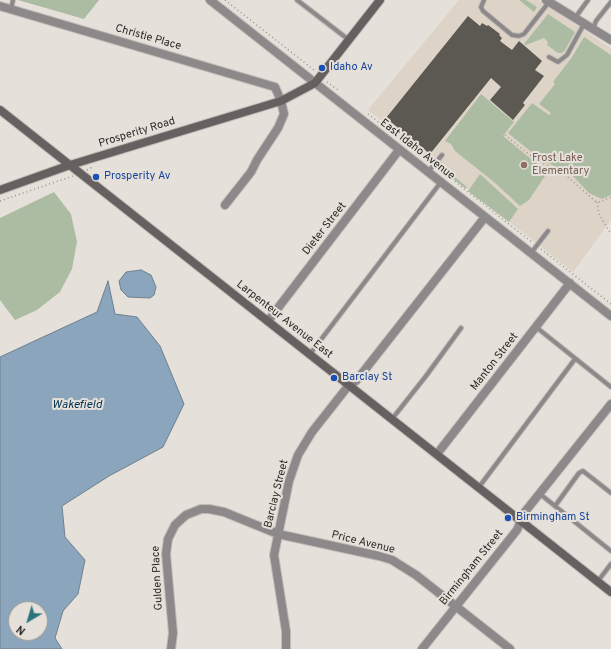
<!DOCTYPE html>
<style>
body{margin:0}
#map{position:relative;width:611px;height:649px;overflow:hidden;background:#e5e0d9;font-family:Overpass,sans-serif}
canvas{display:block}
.north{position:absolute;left:8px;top:601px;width:40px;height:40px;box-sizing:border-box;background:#e5e0d9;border:1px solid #9b9791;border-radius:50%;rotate:218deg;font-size:11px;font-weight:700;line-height:16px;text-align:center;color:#2b2926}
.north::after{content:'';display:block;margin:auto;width:14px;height:18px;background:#29737a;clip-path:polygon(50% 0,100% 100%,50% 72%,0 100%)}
</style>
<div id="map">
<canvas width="611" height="649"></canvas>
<div class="north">N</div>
</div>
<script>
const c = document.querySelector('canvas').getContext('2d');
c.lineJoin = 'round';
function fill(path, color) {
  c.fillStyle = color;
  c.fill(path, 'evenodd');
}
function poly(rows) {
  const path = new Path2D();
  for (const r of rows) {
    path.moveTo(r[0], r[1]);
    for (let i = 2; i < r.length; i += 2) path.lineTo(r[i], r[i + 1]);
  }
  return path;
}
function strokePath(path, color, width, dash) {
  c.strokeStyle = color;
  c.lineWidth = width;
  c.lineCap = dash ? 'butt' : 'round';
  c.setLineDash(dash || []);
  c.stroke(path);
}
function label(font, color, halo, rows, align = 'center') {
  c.font = font + ' Overpass,sans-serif';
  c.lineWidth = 4;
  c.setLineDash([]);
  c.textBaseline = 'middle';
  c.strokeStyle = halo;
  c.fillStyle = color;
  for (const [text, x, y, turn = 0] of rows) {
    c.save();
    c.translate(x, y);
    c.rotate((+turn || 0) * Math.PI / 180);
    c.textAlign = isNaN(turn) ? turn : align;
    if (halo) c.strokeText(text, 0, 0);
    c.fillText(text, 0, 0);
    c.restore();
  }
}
fill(poly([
 [459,0,538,0,611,48,611,220,573,272,368,110]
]), '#ddd4c7');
fill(poly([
 [18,0,99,0,84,19],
 [519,0,526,0,537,7,534,12],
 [548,14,575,32,565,50,562,53,558,53,547,45,548,42,544,38,526,45,524,44],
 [584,37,611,55,611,195,602,199,589,193,571,174,540,159,508,133,532,103,549,115,551,113,539,104,555,84,553,82,572,57],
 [481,94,514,122,503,136,537,164,549,170,529,200,520,206,494,182,455,151,451,144,445,141],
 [442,160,440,165,467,187,466,189,436,166],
 [480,174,518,209,509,222,468,191],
 [54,192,71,214,77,242,72,269,60,292,37,310,15,320,0,300,0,218]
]), '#acbca3');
const water = poly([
 [141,270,151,275,156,287,154,295,150,298,128,297,121,290,119,281,126,272,141,270],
 [108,281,115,314,137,317,160,346,184,404,163,447,109,476,62,506,65,537,85,560,78,594,63,611,55,638,62,649,0,649,0,357,97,312,108,281],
 [16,609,40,609,40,633,16,633,16,609]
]);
fill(water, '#8ba5bc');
strokePath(water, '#6e808f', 1);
fill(poly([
 [468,16,480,26,482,23,487,26,488,25,500,34,499,35,502,38,500,41,512,50,519,41,542,61,535,70,544,76,523,103,525,105,513,120,490,100,501,87,491,78,430,154,386,118]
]), '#5c5852');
const lane = poly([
 [297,0,349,40],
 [484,0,481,7,483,11,512,35,519,36,524,34,549,2],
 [11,9,13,0],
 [575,18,588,0],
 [593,29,596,21,611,2],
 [549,57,558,62,567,55,584,24],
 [428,172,442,155],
 [531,253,548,231],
 [536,327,611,387],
 [310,354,441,182],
 [392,419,426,376,461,328],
 [479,487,575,359],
 [540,494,611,551],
 [555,506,579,473,583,471,611,493],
 [598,581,611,564]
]);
const street = poly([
 [210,0,611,316],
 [546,0,611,40],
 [0,6,275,87,281,101,284,114,278,128,257,160,251,172,225,205],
 [268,321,399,150],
 [437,454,570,283],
 [171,649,173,633,166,554,168,539,175,525,186,515,201,509,209,509,224,512,278,534,379,556,392,560,416,575,510,649],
 [286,649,286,631,274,555,289,481,298,455,312,432,349,385,356,381,485,217],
 [422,649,517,530,524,513,611,404]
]);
const secondary = poly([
 [0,110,611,592],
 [0,190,70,165,281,101,315,83,380,0]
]);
strokePath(lane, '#c0bbb5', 6);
strokePath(street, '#c0bbb5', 10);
strokePath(secondary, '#c0bbb5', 10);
strokePath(poly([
 [225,0,314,70,314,71],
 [327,82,338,90],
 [368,114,430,161],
 [505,135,536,160,551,167,569,178,595,201,600,202,611,197],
 [439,169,533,243],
 [87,170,94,166],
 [0,201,73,176],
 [597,202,599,214,611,234],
 [541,249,611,304]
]), '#97938e', 1.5, [1, 3]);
strokePath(lane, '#8d898a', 4);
strokePath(street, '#8d898a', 8);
strokePath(secondary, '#666061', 8);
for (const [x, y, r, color] of [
 [322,68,4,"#1a4fb4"],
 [524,165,4,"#8d6e63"],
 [96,177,4,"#1a4fb4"],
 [334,378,4,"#1a4fb4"],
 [508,518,4,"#1a4fb4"]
]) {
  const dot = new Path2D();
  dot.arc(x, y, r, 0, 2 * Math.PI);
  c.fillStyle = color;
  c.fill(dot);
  strokePath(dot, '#e5e0d9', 1.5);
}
label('11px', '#2b2926', '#e5e0d9', [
 ["Christie Place",148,38,16],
 ["Prosperity Road",137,133,-17],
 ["East Idaho Avenue",417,150,38],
 ["Dieter Street",325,229,-52],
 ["Larpenteur Avenue East",284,320,38],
 ["Manton Street",495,362,-52],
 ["Barclay Street",277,494,-76],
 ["Price Avenue",363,543,14],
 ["Birmingham Street",472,568,-51],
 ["Gulden Place",158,578,-93]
]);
label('11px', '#164399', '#e5e0d9', [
 ["Idaho Av",330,68],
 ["Prosperity Av",104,177],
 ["Barclay St",342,378],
 ["Birmingham St",516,518]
], 'left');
label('11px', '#785e54', '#e5e0d9', [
 ["Frost Lake",532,159],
 ["Elementary",532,172]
], 'left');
label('italic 12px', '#023252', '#e5e0d9', [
 ["Wakefield",77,406]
]);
</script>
